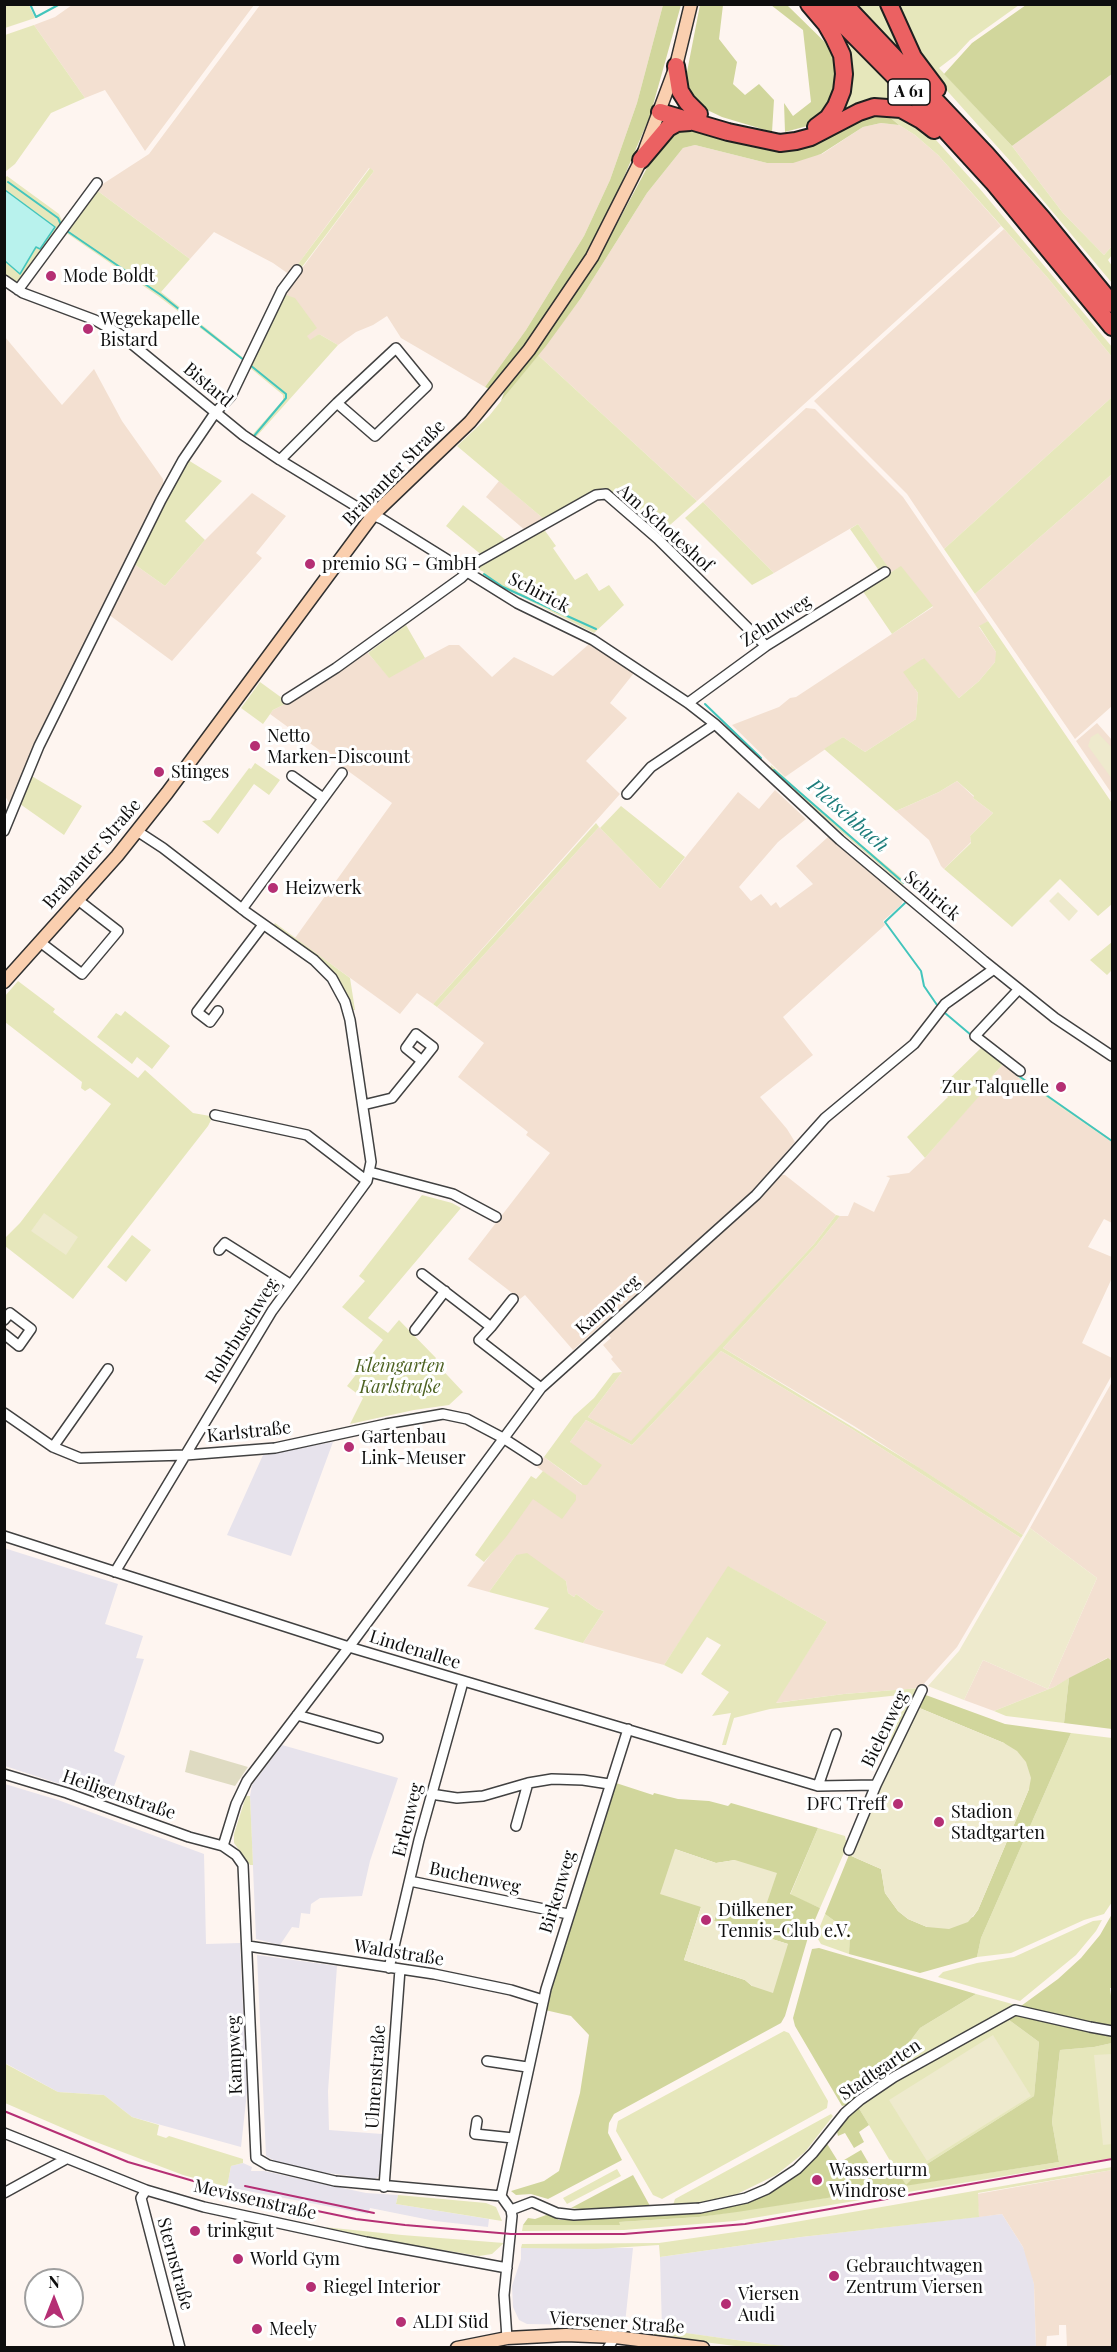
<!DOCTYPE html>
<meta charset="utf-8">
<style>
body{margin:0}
#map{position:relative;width:1117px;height:2352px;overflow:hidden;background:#fef5f0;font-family:"Playfair Display",serif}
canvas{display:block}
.frame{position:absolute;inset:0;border:6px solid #0e0e0e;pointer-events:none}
.north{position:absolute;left:24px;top:2268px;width:60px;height:60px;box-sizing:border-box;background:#fff;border:2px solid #9f9f9f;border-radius:50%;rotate:0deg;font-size:16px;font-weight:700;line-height:24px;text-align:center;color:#0e0e0e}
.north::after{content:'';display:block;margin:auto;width:21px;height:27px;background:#b52f74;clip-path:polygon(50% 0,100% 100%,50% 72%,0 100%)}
</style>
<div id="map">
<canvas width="1117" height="2352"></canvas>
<div class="frame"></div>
<div class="north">N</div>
</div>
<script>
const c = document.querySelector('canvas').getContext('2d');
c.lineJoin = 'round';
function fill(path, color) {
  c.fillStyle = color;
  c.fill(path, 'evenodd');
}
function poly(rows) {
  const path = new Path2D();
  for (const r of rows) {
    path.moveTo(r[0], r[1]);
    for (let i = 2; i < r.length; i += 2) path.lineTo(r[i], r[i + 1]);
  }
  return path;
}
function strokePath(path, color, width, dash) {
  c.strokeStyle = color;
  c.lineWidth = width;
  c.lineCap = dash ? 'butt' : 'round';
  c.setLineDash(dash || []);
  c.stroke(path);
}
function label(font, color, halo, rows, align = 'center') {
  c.font = font + ' "Playfair Display",serif';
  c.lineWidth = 6;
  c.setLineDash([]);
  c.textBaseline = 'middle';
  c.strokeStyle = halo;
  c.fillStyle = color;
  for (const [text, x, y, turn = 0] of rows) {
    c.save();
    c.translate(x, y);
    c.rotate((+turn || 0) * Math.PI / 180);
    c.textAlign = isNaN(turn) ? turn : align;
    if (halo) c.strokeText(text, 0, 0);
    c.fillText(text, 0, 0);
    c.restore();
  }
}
fill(poly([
 [333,1442,291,1556,227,1535,263,1455],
 [4,1548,118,1584,105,1624,143,1636,136,1658,144,1659,114,1751,125,1756,109,1800,5,1766],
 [282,1745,398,1778,370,1861,362,1896,320,1898,311,1904,310,1914,301,1913,299,1928,292,1927,280,1945,256,1939,250,1796,252,1785],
 [5,1784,58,1800,204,1854,206,1944,240,1943,247,2092,241,2147,132,2117,104,2095,58,2092,5,2063],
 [257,1955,337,1966,328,2091,329,2130,382,2134,380,2175,375,2179,320,2172,277,2162,266,2156],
 [243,2163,252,2167,251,2171,264,2171,366,2193,398,2195,396,2204,489,2219,488,2227,435,2221,370,2208,368,2214,227,2187,231,2166],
 [1002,2214,1023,2247,1030,2265,1034,2284,1036,2347,796,2348,662,2330,660,2257,801,2237],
 [521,2248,633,2248,624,2333,621,2329,596,2325,527,2324,519,2320,513,2307,512,2286,521,2259]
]), '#e7e3ec');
fill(poly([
 [72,5,254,5,145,151,105,90,85,98,34,25,55,17],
 [260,5,663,5,637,103,610,180,584,236,526,330,485,387,401,338,387,316,373,325,356,332,338,345,319,334,310,341,306,336,316,327,283,294,374,171,369,168,290,275,273,263,214,232,190,259,95,189,149,154],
 [1112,74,1112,246,1104,255,1063,213,1012,146],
 [881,123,899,125,915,135,938,155,1001,226,697,501,538,355,581,298,647,193,683,148,695,145,767,163,822,154,863,127],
 [1004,229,1047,277,1112,357,1112,397,944,549,907,494,814,401],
 [5,337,62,405,94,369,122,421,163,479,164,488,11,806,5,796],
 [806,408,815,409,903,497,988,621,979,627,996,652,997,656,995,662,979,681,959,698,923,658,915,689,918,693,916,719,865,752,843,737,785,777,732,725,779,707,790,698,796,697,933,607,901,567,891,572,858,524,774,573,703,502],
 [1112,474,1112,706,1075,739,975,594],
 [499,481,545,520,526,531,486,497],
 [252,493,286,516,256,553,262,558,172,661,108,614,134,564,165,586,205,540],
 [589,644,634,673,610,703,627,718,586,761,620,794,433,1004,417,993,400,1014,295,938,392,803,270,714,273,710,285,704,366,651,389,677,449,645,459,645,492,677,514,657,553,676],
 [1097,723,1112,740,1112,794,1076,741],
 [957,781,974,797,973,798,993,813,970,836,971,842,944,869,941,866,929,840,896,811,939,792],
 [775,790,806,819,778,842,739,887,751,901,761,894,771,906,776,902,780,908,813,884,796,866,828,837,903,900,901,905,883,921,885,925,783,1017,813,1055,760,1097,787,1129,795,1142,752,1192,573,1350,525,1295,520,1299,468,1259,550,1153,526,1135,528,1132,458,1077,484,1043,437,1007,599,827,660,889,738,792,759,809],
 [1003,1064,1028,1085,1112,1142,1112,1223,1104,1219,1088,1247,1112,1257,1112,1278,1082,1343,1112,1358,1112,1375,1023,1535,854,1426,723,1348,816,1246,840,1216,848,1216,854,1202,874,1212,890,1178,886,1176,909,1173,925,1158,980,1094,978,1092],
 [779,1175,785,1175,836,1215,814,1244,631,1442,588,1417,622,1372,611,1359,613,1357,603,1345,611,1338,606,1333],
 [721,1351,852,1429,1021,1538,957,1647,920,1688,844,1694,775,1703,827,1622,729,1567,664,1665,583,1643,604,1611,597,1609,576,1594,574,1597,568,1593,566,1581,516,1555,489,1592,467,1586,533,1498,575,1495,537,1467,544,1457,582,1485,570,1442,586,1420,632,1445],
 [1112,1382,1112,1661,1107,1658,1054,1687,994,1711,964,1700,983,1660,1048,1689,1097,1578,1030,1528],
 [1112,2170,1112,2347,1067,2347,1066,2325,1059,2325,1059,2335,1047,2336,1046,2347,1036,2346,1034,2284,1023,2247,1002,2214,979,2217,977,2194]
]), '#f3e0d1');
fill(poly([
 [4,5,29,5,35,18,5,28],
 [855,5,887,5,909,60],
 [895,5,1019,5,970,40,956,55,939,68,1012,146,1063,213,1104,255,1112,246,1112,255,1108,260,1112,266,1112,283,1011,162,933,75,917,50],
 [824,14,934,125,915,112,826,125,838,110],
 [34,25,85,98,51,113,15,164,5,172,5,35],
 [886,114,893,114,919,125,936,140,980,189,1112,347,1112,357,1047,277,938,155,915,135,899,125],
 [370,168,374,171,302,267,298,264],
 [7,176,59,214,64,225,25,277,15,282,5,274,4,261,20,274,36,247,40,249,55,227,5,190,5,178],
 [95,189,190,259,161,292,246,360,245,362,158,296,65,232],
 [283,294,295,298,317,328,307,336,310,340,319,334,338,345,256,437,253,434,283,400,283,395,249,367],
 [538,355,697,501,661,533,655,533,603,488,545,520,457,446,489,416],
 [1112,397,1112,474,975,594,944,549],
 [188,460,222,481,185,521,205,540,165,586,134,564,163,500],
 [703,502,774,573,752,585,685,518],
 [463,505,507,541,483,556,446,526],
 [858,524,888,567,880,572,850,529],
 [543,528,556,546,553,548,575,580,587,573,599,591,609,585,624,605,594,633,500,586,482,575,484,572,480,570,479,565],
 [901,566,933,606,892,634,862,590],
 [988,621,1112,803,1112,904,1098,916,1060,879,1012,927,944,869,971,843,970,836,993,813,973,798,974,796,957,781,939,792,896,811,824,749,843,737,865,752,916,719,918,693,903,672,924,658,959,698,979,681,995,662,996,652,979,626],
 [406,625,425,658,389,678,368,653],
 [260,682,282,698,281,700,285,704,273,710,263,724,241,708],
 [255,763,280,780,269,795,254,784,218,834,202,821,210,820,249,768,251,769],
 [771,765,827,816,905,881,903,885,781,780,770,769],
 [30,775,82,806,64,835,20,804],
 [621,806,685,857,660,889,600,828],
 [596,823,599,827,437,1007,433,1004],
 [275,923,350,978,355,1010,352,1010,339,980,330,970,322,961,273,926],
 [1112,942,1112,970,1107,975,1090,960],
 [18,981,55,1009,53,1012,138,1078,145,1070,193,1113,210,1116,211,1120,208,1126,73,1299,5,1246,5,1238,20,1223,111,1104,90,1088,85,1091,81,1088,82,1082,5,1022,5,996],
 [125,1011,170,1046,152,1069,137,1057,132,1064,97,1037,116,1013,121,1016],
 [982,1047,1029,1083,1112,1140,1112,1142,1028,1085,1003,1064,978,1092,981,1094,925,1158,907,1137,948,1097,940,1088],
 [422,1195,452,1203,461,1208,368,1318,388,1333,399,1320,436,1358,434,1361,463,1392,449,1405,414,1410,350,1424,363,1398,347,1386,383,1340,342,1307,365,1281,359,1276],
 [836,1215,840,1216,816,1246,723,1348,918,1467,1023,1535,1021,1538,852,1429,721,1351,632,1445,586,1420,570,1442,602,1465,587,1485,583,1485,544,1457,574,1416,594,1398,613,1373,622,1372,588,1417,631,1441,814,1244],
 [132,1235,151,1250,126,1282,107,1267],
 [543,1471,576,1495,576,1500,562,1519,533,1499,506,1537,484,1562,475,1555,531,1476,536,1479],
 [527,1553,566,1581,568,1593,574,1597,576,1594,597,1609,604,1611,583,1643,534,1629,549,1608,489,1592,516,1555],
 [728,1566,827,1622,776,1703,844,1694,920,1688,878,1777,874,1779,909,1694,770,1709,734,1718,726,1745,722,1745,731,1713,712,1716,729,1692,701,1674,721,1645,707,1637,682,1674,664,1665],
 [1069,1678,1064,1723,1006,1716,994,1711,1054,1687],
 [1071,1733,1112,1738,1112,1902,1104,1914,1084,1920,1011,1953,977,1957,981,1938],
 [246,1796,250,1796,253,1865,250,1865,234,1843,234,1834],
 [818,1828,845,1836,847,1846,820,1908,790,1895],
 [825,1914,850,1932,849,1954,821,1944,816,1936],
 [1102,1920,1096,1931,1076,1955,1020,2001,938,1977,943,1972,977,1963,1014,1957,1093,1921],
 [976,1994,1016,2005,902,2070,900,2067,905,2048,920,2028],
 [1005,2017,1039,2042,1034,2096,927,2164,907,2185,1059,2162,1052,2122,1060,2050,1094,2047,1112,2043,1112,2158,735,2221,624,2230,522,2231,523,2225,619,2225,619,2222,699,2217,905,2186,857,2105,881,2089],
 [784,2031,789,2033,828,2101,827,2108,662,2199,653,2195,616,2131,618,2121],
 [4,2063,58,2092,104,2095,132,2117,159,2125,157,2135,166,2138,169,2136,243,2159,243,2163,231,2166,227,2187,183,2175,88,2139,5,2103],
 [831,2114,833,2116,805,2152,776,2175,733,2196,710,2202,673,2205,675,2199],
 [1112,2167,1112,2170,978,2193,979,2217,801,2237,660,2257,659,2245,596,2249,521,2248,522,2244,659,2243,749,2230],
 [617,2169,621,2176,567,2204,563,2198],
 [398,2195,486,2203,496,2207,502,2221,396,2204],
 [324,2227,402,2235,504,2243,492,2254,479,2256,370,2238],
 [650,2328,765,2344,796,2347,743,2347,649,2335]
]), '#e6e7bb');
fill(poly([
 [663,5,681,5,650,116,621,184,583,260,519,353,489,389,485,387,526,330,584,236,610,180,637,103],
 [700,5,723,5,719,39,737,62,733,84,745,95,759,84,774,100,772,132,722,117,703,108,691,96,686,77],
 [771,5,787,5,835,52,839,76,826,112,811,125,785,132,784,103,793,116,811,102,803,30],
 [1026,5,1112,5,1112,74,1012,146,944,74,972,43],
 [886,114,899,125,881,123,863,127,821,154,793,163,767,163,695,145,683,148,647,193,581,298,546,346,501,401,505,390,543,339,603,250,648,166,668,135,689,129,755,145,865,117],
 [1108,1658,1112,1661,1112,1729,1064,1723,1069,1678],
 [923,1694,1005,1724,1071,1733,981,1938,977,1957,920,1973,849,1954,850,1932,825,1914,849,1855,881,1869,885,1893,898,1911,908,1919,927,1927,973,1917,978,1910,1029,1789,1004,1743,917,1707],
 [616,1783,653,1795,654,1793,678,1799,709,1801,728,1806,731,1803,818,1828,790,1894,820,1908,809,1934,785,2016,781,2023,614,2114,609,2123,608,2133,622,2160,548,2199,531,2194,516,2195,511,2191,544,2181,559,2171,580,2093,589,2035,571,2016,545,2010],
 [675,1849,716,1863,735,1860,714,1921,788,1944,752,1986,745,1980,684,1960,701,1907],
 [1112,1914,1112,1988,1110,1988,1112,2004,1112,2028,1021,2006,1058,1979,1081,1958,1100,1935],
 [819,1948,976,1994,920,2028,905,2048,900,2066,902,2070,851,2104,842,2106,795,2026,793,2018,812,1949],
 [1022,2013,1112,2036,1112,2043,1094,2047,1060,2050,1052,2122,1059,2162,737,2212,699,2217,619,2222,620,2225,523,2225,528,2218,535,2219,549,2214,559,2220,690,2213,713,2211,749,2202,783,2185,816,2155,826,2142,839,2163,861,2150,876,2176,894,2166,906,2185,927,2164,1034,2096,1039,2042,1005,2017],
 [857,2105,869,2125,859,2132,864,2142,854,2148,845,2133,838,2136,836,2128],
 [633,2175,650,2206,591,2210,571,2208]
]), '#d1d69c');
fill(poly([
 [190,1750,248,1767,235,1786,185,1772]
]), '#dfdbc2');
fill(poly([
 [1098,733,1112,748,1112,779,1088,746,1091,737],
 [1058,892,1078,911,1069,921,1049,901],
 [44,1213,78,1237,66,1255,31,1231],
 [1030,1528,1097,1578,1048,1689,983,1660,964,1700,928,1686,959,1651],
 [917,1707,1004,1743,1017,1751,1026,1762,1031,1778,1029,1789,978,1910,968,1922,949,1929,927,1927,908,1919,898,1911,885,1893,881,1869,849,1855],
 [675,1849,716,1863,735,1860,777,1873,762,1917,720,1903,714,1921,788,1944,773,1993,752,1986,745,1980,684,1960,701,1907,660,1894],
 [993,2035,1031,2096,927,2161,889,2100],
 [1112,2054,1112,2144,1103,2145,1094,2055]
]), '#eeeacd');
const water = poly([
 [5,190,55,227,40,249,36,247,20,274,5,261,5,190]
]);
fill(water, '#b8f2ed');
strokePath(water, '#43c5bc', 1.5);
strokePath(poly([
 [30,4,36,17,60,4],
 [8,182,58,218,62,227],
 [67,231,161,295,245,361],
 [250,365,286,394,286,398,254,436],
 [484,574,503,587,596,629],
 [705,704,761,758],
 [774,770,904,883],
 [905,903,885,922,921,971,924,986,937,1005],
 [945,1013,971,1035],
 [1016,1074,1112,1141]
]), '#43c5bc', 2);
const street = poly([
 [4,280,23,293,95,320,121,335,243,435,280,460,367,513,382,519,517,603,593,640,688,703,715,724,840,840,984,961,1055,1018,1112,1056],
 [18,290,97,183],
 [280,460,337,403,396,348,427,386,375,436,337,403],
 [287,699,336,668,461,578,477,562,596,495,606,494,658,539,766,646],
 [688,703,766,646,885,572],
 [292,776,323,798],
 [627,794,651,767,715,724],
 [4,831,39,746,161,500,183,460,215,413,231,396,282,290,297,270],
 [242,909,342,773],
 [40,942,82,974,118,931,78,900],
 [1019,989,975,1036,1020,1071],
 [218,1011,210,1022,197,1012,263,925],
 [363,1105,392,1098,422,1061,433,1047,416,1034,406,1048,422,1061],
 [215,1115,307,1135,367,1181],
 [370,1172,453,1194,496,1217],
 [219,1250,225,1243,290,1284],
 [422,1274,491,1327,479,1340,541,1388],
 [4,1320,10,1313,31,1329,19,1346,4,1334],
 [491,1327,513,1299],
 [415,1330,445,1291],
 [4,1413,53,1447,80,1458,186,1455,275,1448,386,1424,443,1414,467,1419,503,1438,537,1460],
 [53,1447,108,1369],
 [4,1536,349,1647,818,1786,876,1785],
 [115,1572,272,1311,367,1181,371,1162,350,1020,345,1002,332,978,314,960,246,912,163,848,137,831],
 [297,1715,378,1738],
 [4,1774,67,1793,189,1837,223,1846,236,1855,243,1865,256,2158,268,2165,335,2181,501,2196,511,2210,512,2216,504,2295,507,2338],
 [818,1786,836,1734],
 [431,1794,457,1798,483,1796,528,1783,552,1779,583,1780,609,1784],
 [516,1826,528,1783],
 [223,1846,236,1804,247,1781,349,1647,541,1388,756,1195,825,1118,914,1044,945,1004,994,969],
 [849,1850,876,1785,922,1690],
 [410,1881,568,1914],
 [248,1946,434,1974,511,1990,543,2000],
 [389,1968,419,1840,463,1682],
 [487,2061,527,2067],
 [477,2121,475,2134,513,2138],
 [4,2133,146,2190,204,2207,366,2242,507,2268],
 [384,2187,400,1969],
 [146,2190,141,2198,180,2348],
 [4,2193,66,2159],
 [501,2196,546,1989,628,1729],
 [511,2210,532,2202,557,2213,574,2215,700,2208,746,2198,767,2189,797,2169,813,2153,845,2113,860,2100,894,2077,1015,2010,1090,2027,1112,2031],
 [608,2348,615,2337]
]);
const secondary = poly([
 [4,982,117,856,167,793,373,515,470,422,529,350,592,257,641,160,676,66,691,4],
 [457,2348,507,2338,566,2335,615,2337,703,2348]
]);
const highway = poly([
 [809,4,826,24,834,38,842,55,844,74,842,91,836,106,828,118,816,127],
 [823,4,917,99,993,182,1112,327],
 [844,4,986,154,1042,218,1112,304],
 [889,4,913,57,937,89],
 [676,66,680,91,687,102,699,114],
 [660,112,728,132,780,143,796,141,811,137,859,112,874,107,901,109,921,120,934,130],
 [641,160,668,128,677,123,690,122]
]);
strokePath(street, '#414141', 12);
strokePath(secondary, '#303030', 15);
strokePath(highway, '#1f1f1f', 20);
strokePath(street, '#fff', 9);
strokePath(secondary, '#facfaf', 12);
strokePath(highway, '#eb6162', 16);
strokePath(poly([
 [4,2111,128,2162,245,2196,356,2219,405,2225,511,2234,624,2234,745,2224,1112,2159],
 [245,2186,374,2213]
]), '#b52f74', 2);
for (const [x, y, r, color] of [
 [51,276,6,"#b52f74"],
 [88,329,6,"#b52f74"],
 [310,564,6,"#b52f74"],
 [255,746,6,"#b52f74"],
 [159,772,6,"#b52f74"],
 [273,888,6,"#b52f74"],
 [1061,1087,6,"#b52f74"],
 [349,1447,6,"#b52f74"],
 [898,1804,6,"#b52f74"],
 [939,1822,6,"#b52f74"],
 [706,1920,6,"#b52f74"],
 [817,2180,6,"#b52f74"],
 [195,2231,6,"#b52f74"],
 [238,2259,6,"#b52f74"],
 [834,2276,6,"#b52f74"],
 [311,2287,6,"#b52f74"],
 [726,2304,6,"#b52f74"],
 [401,2322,6,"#b52f74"],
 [257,2329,6,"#b52f74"]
]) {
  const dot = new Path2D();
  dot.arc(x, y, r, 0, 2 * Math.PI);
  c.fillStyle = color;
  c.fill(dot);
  strokePath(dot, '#fff', 2);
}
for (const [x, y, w] of [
 [909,92,42]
]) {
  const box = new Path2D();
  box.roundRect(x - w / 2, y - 13, w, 26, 4.5);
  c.fillStyle = '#fff';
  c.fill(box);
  strokePath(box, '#0e0e0e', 1.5);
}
label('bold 16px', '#0e0e0e', null, [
 ["A 61",909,92]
]);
label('18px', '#0e0e0e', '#fff', [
 ["Mode Boldt",63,276],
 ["Wegekapelle",100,319],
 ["Bistard",100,340],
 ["premio SG - GmbH",322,564],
 ["Netto",267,736],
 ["Marken-Discount",267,757],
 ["Stinges",171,772],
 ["Heizwerk",285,888],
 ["Zur Talquelle",1049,1087,"right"],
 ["Gartenbau",361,1437],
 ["Link-Meuser",361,1458],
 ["DFC Treff",886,1804,"right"],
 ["Stadion",951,1812],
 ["Stadtgarten",951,1833],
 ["Dülkener",718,1910],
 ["Tennis-Club e.V.",718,1931],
 ["Wasserturm",829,2170],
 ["Windrose",829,2191],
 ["trinkgut",207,2231],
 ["World Gym",250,2259],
 ["Gebrauchtwagen",846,2266],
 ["Zentrum Viersen",846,2287],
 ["Riegel Interior",323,2287],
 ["Viersen",738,2294],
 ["Audi",738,2315],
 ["ALDI Süd",413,2322],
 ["Meely",269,2329]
], 'left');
label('18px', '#0e0e0e', '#fff', [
 ["Bistard",208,385,40],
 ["Brabanter Straße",394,473,-46],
 ["Am Schoteshof",665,528,42],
 ["Schirick",539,593,28],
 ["Zehntweg",776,621,-33],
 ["Brabanter Straße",92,854,-49],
 ["Schirick",932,896,40],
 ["Kampweg",608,1305,-42],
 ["Rohrbuschweg",242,1331,-58],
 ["Karlstraße",249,1432,-6],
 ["Lindenallee",415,1650,17],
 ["Bielenweg",885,1729,-64],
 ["Heiligenstraße",119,1795,19],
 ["Erlenweg",408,1820,-76],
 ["Buchenweg",475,1878,12],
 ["Birkenweg",558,1892,-73],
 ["Waldstraße",399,1953,9],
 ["Kampweg",235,2055,-92],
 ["Stadtgarten",880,2070,-34],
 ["Ulmenstraße",376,2077,-86],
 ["Mevissenstraße",255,2200,13],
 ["Sternstraße",175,2264,75],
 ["Viersener Straße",617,2323,4]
]);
label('italic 18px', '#4d6222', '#fff', [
 ["Kleingarten",400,1366],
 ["Karlstraße",400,1387]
]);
label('italic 20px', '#1c7d7b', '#fff', [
 ["Pletschbach",848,816,41]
]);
</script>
